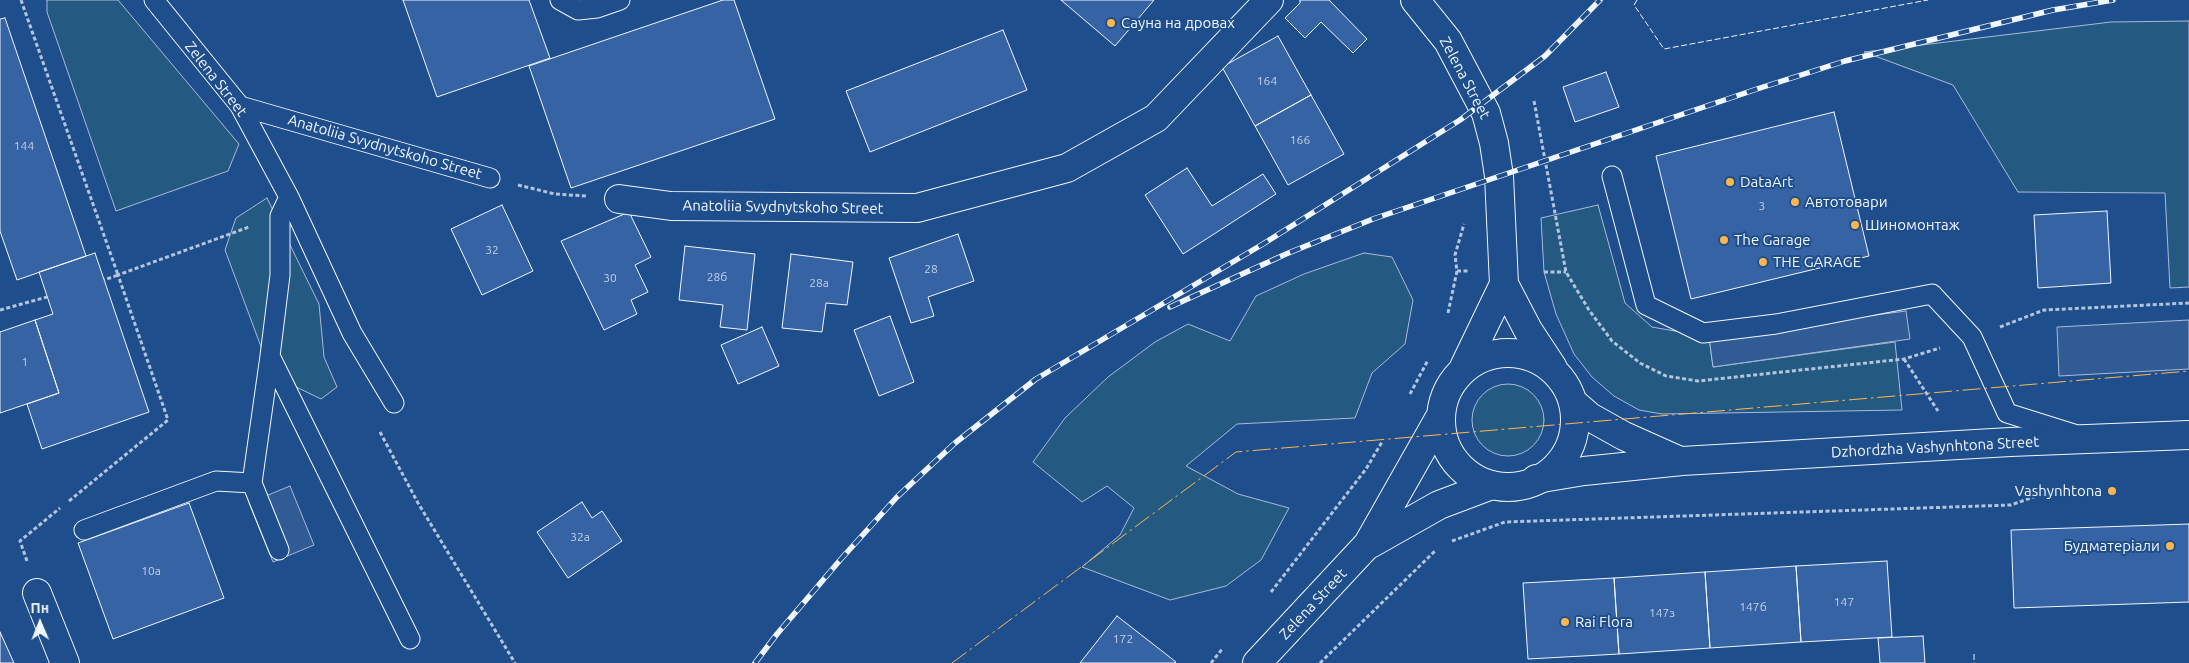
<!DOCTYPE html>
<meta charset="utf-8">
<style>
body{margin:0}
#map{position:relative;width:2189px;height:663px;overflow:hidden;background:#1f4e8c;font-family:Ubuntu,sans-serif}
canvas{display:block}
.north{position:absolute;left:15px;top:598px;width:50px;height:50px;-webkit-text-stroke:4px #1f4e8c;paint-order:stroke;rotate:359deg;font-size:14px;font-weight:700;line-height:20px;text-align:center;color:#f2f6ff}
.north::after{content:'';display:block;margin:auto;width:18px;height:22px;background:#f2f6ff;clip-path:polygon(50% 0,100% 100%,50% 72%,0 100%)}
</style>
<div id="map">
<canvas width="2189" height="663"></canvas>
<div class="north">Пн</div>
</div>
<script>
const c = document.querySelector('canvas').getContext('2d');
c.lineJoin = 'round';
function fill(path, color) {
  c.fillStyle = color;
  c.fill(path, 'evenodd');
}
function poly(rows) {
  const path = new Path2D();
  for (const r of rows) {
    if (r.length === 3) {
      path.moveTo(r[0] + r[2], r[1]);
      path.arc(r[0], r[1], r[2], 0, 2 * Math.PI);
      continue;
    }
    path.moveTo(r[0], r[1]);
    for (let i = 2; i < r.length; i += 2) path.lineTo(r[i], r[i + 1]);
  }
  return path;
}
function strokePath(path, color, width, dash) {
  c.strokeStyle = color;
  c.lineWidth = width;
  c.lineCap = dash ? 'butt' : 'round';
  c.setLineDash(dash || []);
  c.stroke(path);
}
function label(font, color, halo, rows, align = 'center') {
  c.font = font + ' Ubuntu,sans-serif';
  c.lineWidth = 4;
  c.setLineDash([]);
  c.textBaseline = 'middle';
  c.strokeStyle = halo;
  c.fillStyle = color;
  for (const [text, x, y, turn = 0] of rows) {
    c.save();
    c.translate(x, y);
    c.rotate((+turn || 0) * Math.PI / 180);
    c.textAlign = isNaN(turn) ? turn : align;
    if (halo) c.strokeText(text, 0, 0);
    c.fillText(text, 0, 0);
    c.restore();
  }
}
const green = poly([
 [47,0,118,0,239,144,228,171,116,211,47,12,47,0],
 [2189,21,2189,287,2170,288,2165,193,2018,192,1953,85,1864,52,2111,22,2189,21],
 [267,198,319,304,324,357,337,387,321,399,288,383,263,352,225,250,236,218,267,198],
 [1598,205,1625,303,1652,327,1709,337,1713,367,1895,342,1902,410,1662,414,1639,410,1614,396,1592,377,1574,354,1556,314,1544,272,1541,218,1598,205],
 [1364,253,1392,257,1413,300,1405,344,1372,373,1355,418,1237,424,1186,466,1238,494,1289,508,1261,560,1226,586,1170,600,1082,567,1120,535,1134,508,1107,486,1082,502,1033,462,1065,418,1108,377,1155,342,1188,324,1230,341,1256,296,1304,274,1364,253],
 [1508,420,36]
]);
fill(green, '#245a82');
strokePath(green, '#a8bbd7', 1);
const parking = poly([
 [1906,311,1910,339,1713,367,1709,337,1906,311],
 [2189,320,2189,369,2059,376,2057,327,2189,320],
 [290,486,314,545,273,562,249,503,290,486]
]);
fill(parking, '#305b95');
strokePath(parking, '#a8bbd7', 1);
const building = poly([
 [403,0,529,0,550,58,437,97,403,0],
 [723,0,734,0,775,119,571,188,529,66,723,0],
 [1061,0,1154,0,1115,46,1061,0],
 [1300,0,1329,0,1367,39,1353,53,1321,22,1305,38,1285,18,1300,3,1300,0],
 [5,18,86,256,17,280,0,231,0,19,5,18],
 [1003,30,1027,90,870,152,846,91,1003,30],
 [1278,36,1311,95,1255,126,1222,67,1278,36],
 [1606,72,1619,107,1575,122,1563,87,1606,72],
 [1311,95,1344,154,1288,185,1255,126,1311,95],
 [1834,112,1869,256,1691,299,1656,156,1834,112],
 [1187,168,1212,206,1263,174,1276,194,1183,254,1145,195,1187,168],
 [502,205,533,271,482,295,451,229,502,205],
 [2107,211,2111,283,2038,288,2034,215,2107,211],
 [629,212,651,257,635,265,648,292,631,300,637,314,604,330,561,241,629,212],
 [958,234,974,281,928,297,934,316,911,323,889,258,958,234],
 [685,246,755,254,747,330,720,327,723,305,679,300,685,246],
 [95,253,149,412,42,449,27,404,59,393,35,320,53,314,39,272,95,253],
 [791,254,853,262,847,305,826,303,822,332,782,328,791,254],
 [890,316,914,382,879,396,854,330,890,316],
 [35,320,59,393,0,413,0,332,35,320],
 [762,327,779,366,738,384,721,345,762,327],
 [582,502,592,518,602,511,622,541,568,578,537,532,582,502],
 [189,503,224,598,113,639,78,543,189,503],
 [2189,524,2189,602,2014,608,2011,530,2189,524],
 [1887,561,1892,637,1801,642,1796,566,1887,561],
 [1796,566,1801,642,1710,648,1705,572,1796,566],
 [1705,572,1710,648,1619,654,1614,578,1705,572],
 [1614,578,1619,654,1528,659,1523,583,1614,578],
 [1117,616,1176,662,1175,663,1080,663,1117,616],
 [0,632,14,663,0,663,0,632],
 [1923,636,1925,663,1880,663,1878,638,1923,636]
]);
fill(building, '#3563a3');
strokePath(building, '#f2f6ff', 1);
const service = poly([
 [154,0,240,106,289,197,280,216,280,275,270,356,252,483,279,550],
 [560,0,578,10,597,8,620,0],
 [240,106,490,178],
 [1612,176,1646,305,1703,333,1776,324,1932,294,1972,337,2007,413,2074,434],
 [289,197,352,333,394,403],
 [270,356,410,639],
 [84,530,216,481,252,483]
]);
const minor = poly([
 [619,199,671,206,917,208,1067,168,1156,118,1269,0],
 [37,593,65,663]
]);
const secondary = poly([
 [1575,404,1590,417,1624,436,1680,461],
 [1536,479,1584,471,1682,461,2010,442,2189,435]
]);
const primary = poly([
 [1415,0,1448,41,1486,113,1494,143,1499,176,1504,284,1528,330,1553,368],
 [1508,420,67],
 [1464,367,1504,284],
 [1370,544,1439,505,1492,485],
 [1257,663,1368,544,1440,417]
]);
strokePath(service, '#f2f6ff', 21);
strokePath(minor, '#f2f6ff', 30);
strokePath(secondary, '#f2f6ff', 30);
strokePath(primary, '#f2f6ff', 30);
strokePath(poly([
 [21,0,118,275,104,280],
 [1534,101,1566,272,1589,310,1612,341,1640,363,1666,376,1698,381,1904,359,1940,348],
 [518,185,555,194,586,196],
 [1457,271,1469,271],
 [1544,272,1566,272],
 [0,310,47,297],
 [1448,313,1457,271,1455,255,1464,224],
 [2000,327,2044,310,2189,303],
 [1904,359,1938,411],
 [1410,394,1428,360],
 [380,432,418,503,515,663],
 [69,501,168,420,118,275,249,227],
 [1452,541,1505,522,2011,505,2045,493],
 [27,561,20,541,60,508],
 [1271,592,1366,469,1382,442],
 [1211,663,1223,648],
 [1320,663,1436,550]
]), '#b3c4dc', 3, [4, 2.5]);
strokePath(service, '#1f4e8c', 19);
strokePath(minor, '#1f4e8c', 28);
strokePath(secondary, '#1f4e8c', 28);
strokePath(primary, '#1f4e8c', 28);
const rail = poly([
 [1170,307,1286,254,1373,219,1757,89,1845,61,2053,10,2113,0],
 [755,663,777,634,841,559,897,497,955,443,1036,379,1263,244,1460,120,1545,56,1600,0]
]);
strokePath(rail, '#f2f6ff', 5.5);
strokePath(rail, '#1f4e8c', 4, [11]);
strokePath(poly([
 [1637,0,1634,5,1664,49,1928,0],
 [1974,654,1974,663]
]), '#f2f6ff', 1, [6, 2.5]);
strokePath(poly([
 [952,663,1236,452,2189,371]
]), '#ffb74d', 1, [18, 4, 2.5, 4]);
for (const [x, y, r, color] of [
 [1111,23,5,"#ffb74d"],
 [1730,182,5,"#ffb74d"],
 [1795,202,5,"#ffb74d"],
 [1855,225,5,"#ffb74d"],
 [1724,240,5,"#ffb74d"],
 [1763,262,5,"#ffb74d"],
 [2112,491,5,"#ffb74d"],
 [2170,546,5,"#ffb74d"],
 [1565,622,5,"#ffb74d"]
]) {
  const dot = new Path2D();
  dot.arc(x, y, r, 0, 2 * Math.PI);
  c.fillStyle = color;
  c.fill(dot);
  strokePath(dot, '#1f4e8c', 2);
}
label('12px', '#c3d1e8', null, [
 ["164",1267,81],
 ["166",1300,140],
 ["144",24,146],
 ["3",1762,206],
 ["32",492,250],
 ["28",931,269],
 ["28б",717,277],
 ["30",610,278],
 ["28а",819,283],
 ["1",25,362],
 ["32а",580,537],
 ["10а",151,571],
 ["147",1844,602],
 ["147б",1753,607],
 ["147з",1662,613],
 ["172",1123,639]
]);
label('15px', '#f2f6ff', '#1f4e8c', [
 ["Сауна на дровах",1121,23],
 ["DataArt",1740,182],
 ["Автотовари",1805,202],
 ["Шиномонтаж",1865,225],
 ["The Garage",1734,240],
 ["THE GARAGE",1773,262],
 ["Vashynhtona",2102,491,"right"],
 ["Будматеріали",2160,546,"right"],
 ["Rai Flora",1575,622]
], 'left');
label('15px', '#f2f6ff', '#1f4e8c', [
 ["Zelena Street",1465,78,62],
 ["Zelena Street",216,79,52],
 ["Anatoliia Svydnytskoho Street",385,147,16],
 ["Anatoliia Svydnytskoho Street",783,207,1],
 ["Dzhordzha Vashynhtona Street",1935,447,-3],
 ["Zelena Street",1313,604,-47]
]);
</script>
